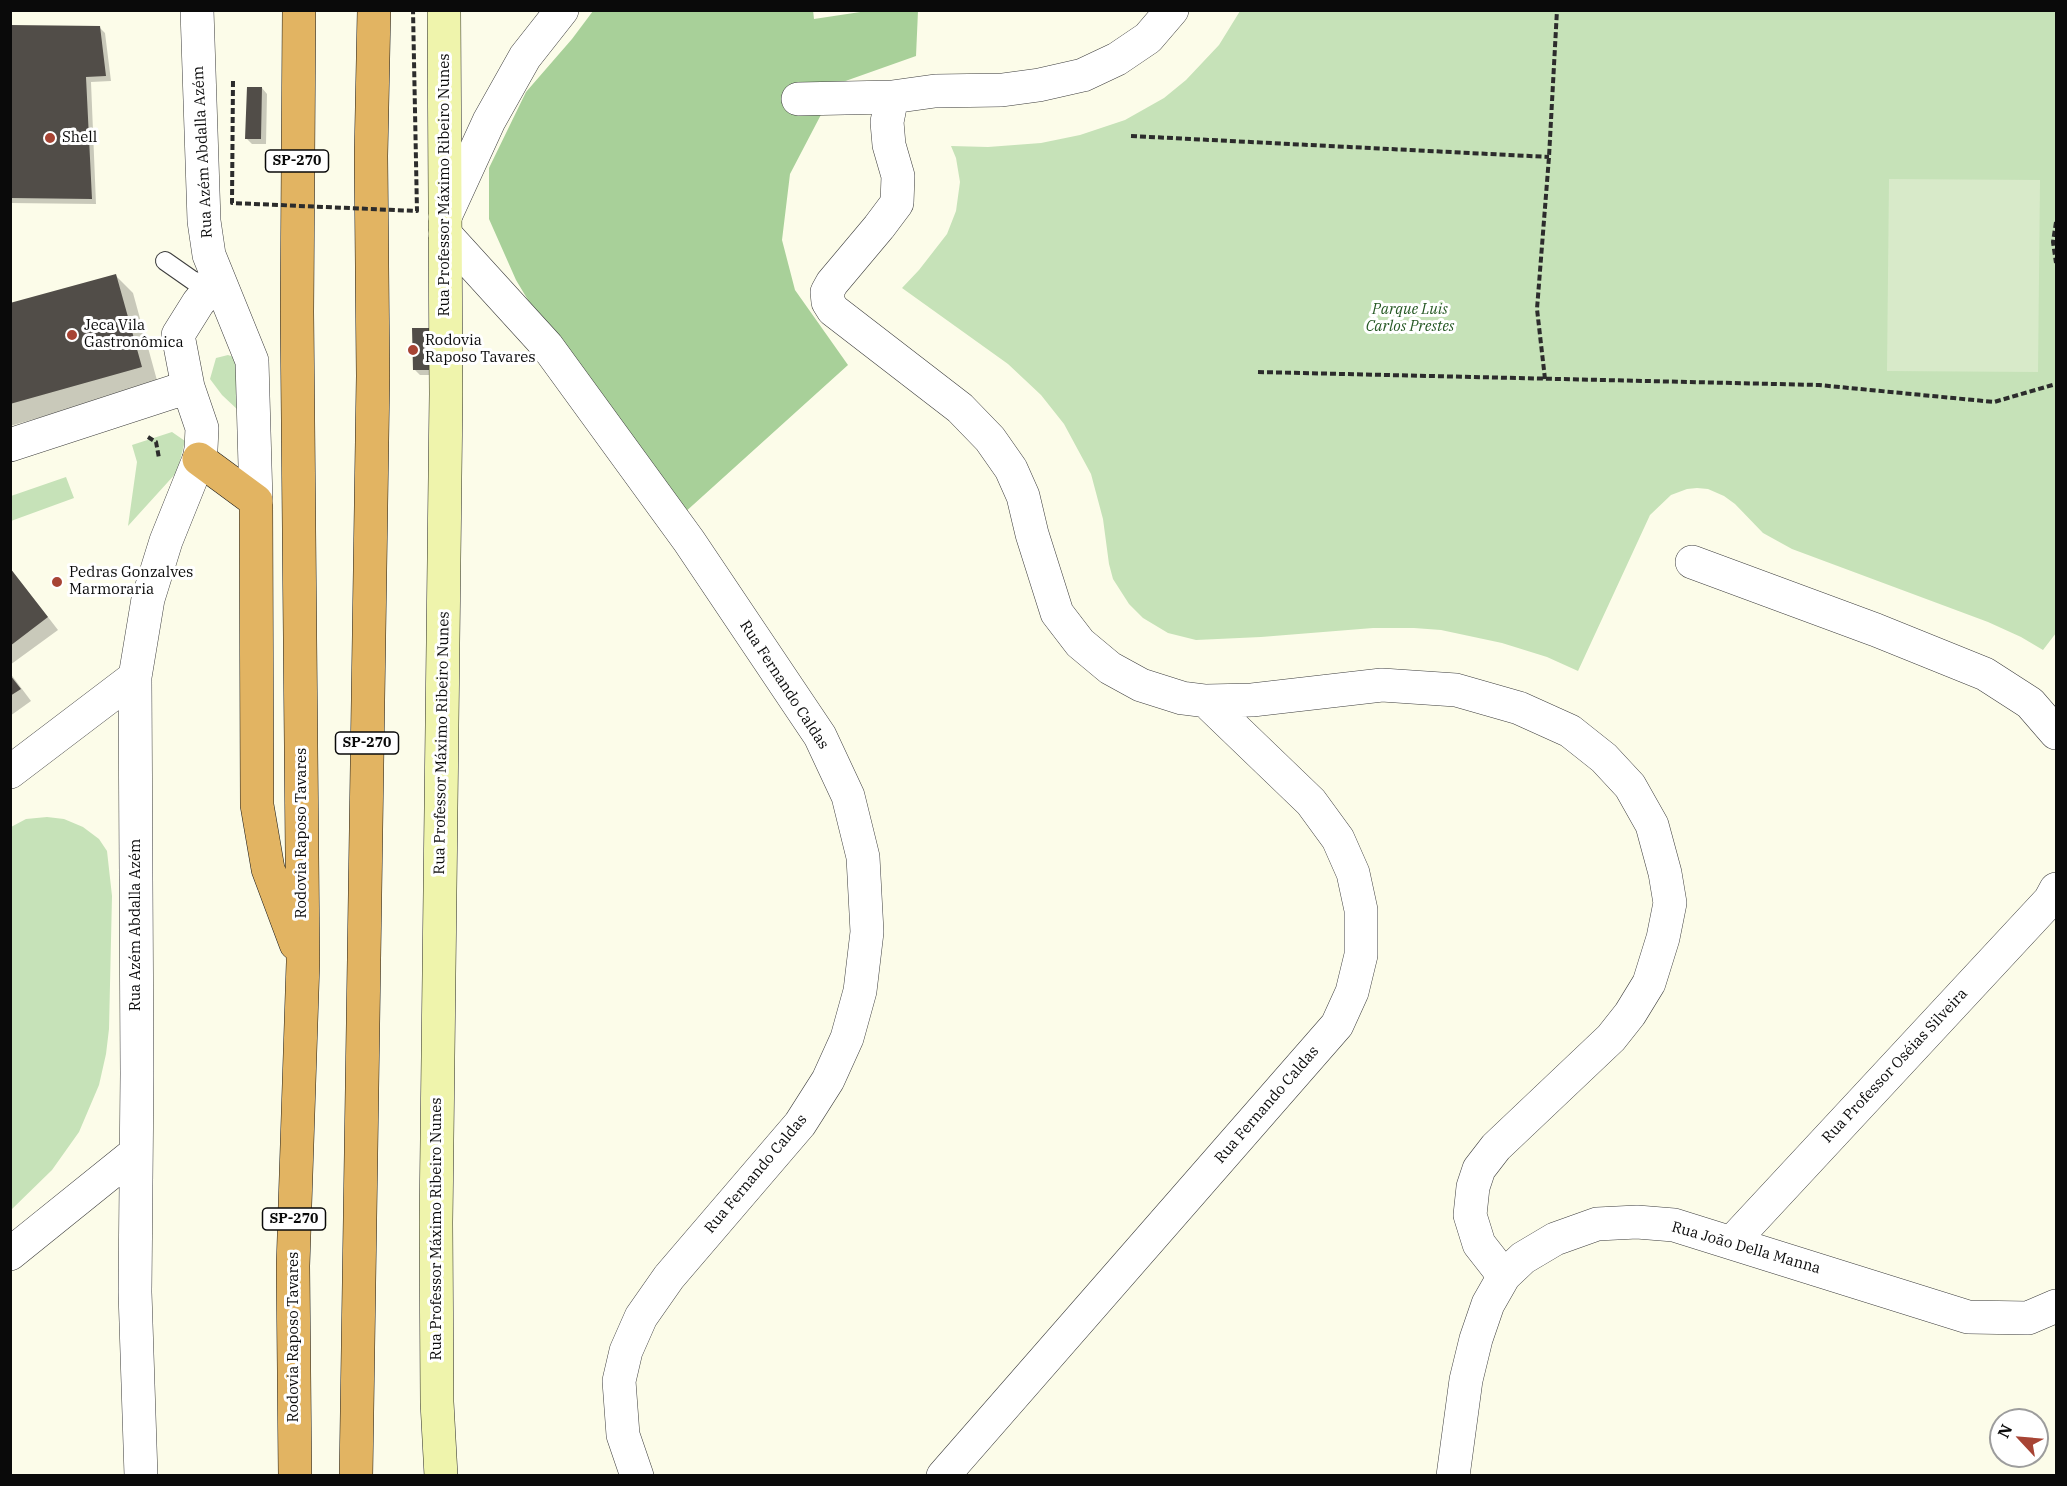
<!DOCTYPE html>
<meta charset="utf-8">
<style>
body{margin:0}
#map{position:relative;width:2067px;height:1486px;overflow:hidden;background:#fcfce9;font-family:"IBM Plex Serif",serif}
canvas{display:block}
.frame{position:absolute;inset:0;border:12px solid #0a0a0a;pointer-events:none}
.north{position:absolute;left:1989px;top:1408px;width:60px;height:60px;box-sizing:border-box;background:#fff;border:2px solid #9d9d9d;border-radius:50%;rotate:296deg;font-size:16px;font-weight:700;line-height:24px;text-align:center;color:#0a0a0a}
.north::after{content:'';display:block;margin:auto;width:21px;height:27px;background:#a74434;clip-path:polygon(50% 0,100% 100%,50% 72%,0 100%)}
</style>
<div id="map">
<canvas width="2067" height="1486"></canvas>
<div class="frame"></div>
<div class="north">N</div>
</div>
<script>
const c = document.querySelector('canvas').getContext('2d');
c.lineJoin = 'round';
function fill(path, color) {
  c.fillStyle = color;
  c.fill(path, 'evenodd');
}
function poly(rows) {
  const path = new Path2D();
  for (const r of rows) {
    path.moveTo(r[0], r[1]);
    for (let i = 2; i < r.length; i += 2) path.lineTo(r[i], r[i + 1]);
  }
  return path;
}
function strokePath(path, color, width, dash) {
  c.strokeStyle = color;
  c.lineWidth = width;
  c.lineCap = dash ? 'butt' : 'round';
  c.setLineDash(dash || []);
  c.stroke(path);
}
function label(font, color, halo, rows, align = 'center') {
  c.font = font + ' "IBM Plex Serif",serif';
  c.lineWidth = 6;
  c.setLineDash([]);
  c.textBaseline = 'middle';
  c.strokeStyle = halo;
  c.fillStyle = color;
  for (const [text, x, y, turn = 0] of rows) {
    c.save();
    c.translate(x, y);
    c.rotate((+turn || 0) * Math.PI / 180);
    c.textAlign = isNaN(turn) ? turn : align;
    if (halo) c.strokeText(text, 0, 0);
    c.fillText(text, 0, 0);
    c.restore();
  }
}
fill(poly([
 [1240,11,2056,11,2056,633,2043,650,2021,637,1988,622,1792,549,1763,533,1735,504,1724,496,1708,489,1697,488,1687,489,1671,495,1650,515,1578,671,1547,657,1502,643,1441,630,1414,628,1373,628,1261,637,1196,640,1168,633,1143,618,1129,604,1113,579,1109,564,1103,519,1091,474,1064,424,1041,395,1008,364,902,288,919,270,947,234,956,211,960,182,956,158,951,146,988,147,1041,143,1080,135,1125,120,1164,98,1186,80,1219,45],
 [228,355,245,361,239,411,222,395,210,379,216,358],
 [172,432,185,441,177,472,128,526,137,462,132,445],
 [66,477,74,498,11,521,11,496],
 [47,817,64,819,83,827,99,839,107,851,112,896,109,1029,106,1054,99,1085,79,1132,52,1170,11,1210,11,827,26,819]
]), '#c6e2b8');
fill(poly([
 [813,10,814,19,867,11,918,11,916,56,837,84,790,174,782,240,795,290,848,365,683,514,582,390,516,280,489,219,489,168,526,92,572,39,593,11]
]), '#a8d099');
fill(poly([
 [1889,179,2040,180,2038,372,1887,371]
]), '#d8eac9');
fill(poly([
 [10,27,99,27,105,33,111,81,91,82,96,204,10,203],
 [262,88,267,94,266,144,252,144,247,139],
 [116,276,133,293,158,384,10,426,10,305],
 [435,335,436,375,420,375,415,370],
 [10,568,58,630,10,665],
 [10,673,31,701,10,716]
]), '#0003');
fill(poly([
 [10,25,100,26,106,76,86,77,92,199,10,198],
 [247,87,262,87,261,139,245,139],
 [116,274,142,367,10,404,10,303],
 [412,328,431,328,431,370,413,370],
 [10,568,48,617,10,646],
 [10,675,21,689,10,696]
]), '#514d48');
const lane = poly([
 [165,261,195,282,218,279]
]);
const street = poly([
 [197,10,204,221,209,255,252,361,256,501],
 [1172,10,1148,38,1117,59,1083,75,1039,85,1002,90,935,91,892,97,887,122,889,145,898,176,897,203,879,227,832,283,827,292,828,302,833,310,960,408,990,439,1011,469,1023,496,1032,534,1057,613,1080,643,1110,668,1141,685,1182,698,1206,701,1252,700,1382,685,1456,690,1519,708,1570,731,1604,758,1630,786,1652,825,1665,873,1670,903,1663,938,1649,983,1630,1014,1611,1038,1496,1147,1479,1169,1473,1187,1470,1215,1479,1244,1504,1276],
 [798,99,892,97],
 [445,217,489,121,525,57,562,10],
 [445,234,547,346,689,541,820,736,848,796,863,857,867,932,860,991,847,1038,828,1080,800,1124,669,1277,641,1317,626,1351,619,1381,623,1435,637,1476],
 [10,445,188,387],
 [1692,562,1876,630,1985,674,2030,703,2056,733],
 [10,772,135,677],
 [1732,1242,2050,900,2056,889],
 [10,1254,134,1154],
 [141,1476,135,1292,137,1074,135,677,148,599,166,541,199,459,201,449,202,428,188,387,178,335,198,303,218,279],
 [943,1476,1337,1025,1352,992,1361,955,1361,910,1353,873,1338,839,1311,802,1206,701],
 [1453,1476,1466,1380,1476,1339,1488,1304,1504,1276,1523,1258,1555,1239,1597,1224,1637,1222,1674,1225,1968,1317,2028,1318,2056,1306]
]);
const secondary = poly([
 [441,1476,437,1402,436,1222,446,394,444,10]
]);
const highway = poly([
 [199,459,256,501,257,805,268,869,296,944],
 [295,1476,293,1266,303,962,297,312,299,10],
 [356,1476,373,376,371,156,374,10]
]);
strokePath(lane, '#3d3d3d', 20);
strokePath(street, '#3d3d3d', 34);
strokePath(secondary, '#2c2c2c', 34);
strokePath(highway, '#1b1b1b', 34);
strokePath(poly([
 [1131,136,1549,157],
 [2056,222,2053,242,2056,263],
 [1258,372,1819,385,1994,402,2056,384],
 [1545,379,1537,309,1549,157,1557,10],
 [148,437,156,442,159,458]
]), '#2c2c2c', 4, [6, 3]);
strokePath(lane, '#fff', 18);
strokePath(street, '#fff', 33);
strokePath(secondary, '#eff4ac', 33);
strokePath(highway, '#e2b462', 33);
strokePath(poly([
 [233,81,232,203,417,211,413,10]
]), '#2c2c2c', 4, [6, 3]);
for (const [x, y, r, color] of [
 [50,138,6,"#a74434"],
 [72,335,6,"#a74434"],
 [413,350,6,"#a74434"],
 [57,582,6,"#a74434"]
]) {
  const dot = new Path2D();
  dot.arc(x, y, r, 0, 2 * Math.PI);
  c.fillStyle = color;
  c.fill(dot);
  strokePath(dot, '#fff', 2);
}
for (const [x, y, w] of [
 [297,161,63],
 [367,743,63],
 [294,1219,63]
]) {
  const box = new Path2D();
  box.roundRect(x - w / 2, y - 11, w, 22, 4.5);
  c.fillStyle = '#fff';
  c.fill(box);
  strokePath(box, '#0a0a0a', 1.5);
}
label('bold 14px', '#0a0a0a', null, [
 ["SP-270",297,161],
 ["SP-270",367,743],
 ["SP-270",294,1219]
]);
label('15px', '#0a0a0a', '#fff', [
 ["Shell",62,138],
 ["Jeca Vila",84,326],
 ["Gastronômica",84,343],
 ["Rodovia",425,341],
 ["Raposo Tavares",425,358],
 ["Pedras Gonzalves",69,573],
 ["Marmoraria",69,590]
], 'left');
label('15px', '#0a0a0a', '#fff', [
 ["Rua Azém Abdalla Azém",203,152,-93],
 ["Rua Professor Máximo Ribeiro Nunes",445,185,-90],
 ["Rua Fernando Caldas",784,685,57],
 ["Rua Professor Máximo Ribeiro Nunes",442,743,-89],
 ["Rodovia Raposo Tavares",302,833,-90],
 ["Rua Azém Abdalla Azém",136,925,-90],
 ["Rua Professor Oséias Silveira",1895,1066,-47],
 ["Rua Fernando Caldas",1267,1105,-49],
 ["Rua Fernando Caldas",756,1174,-50],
 ["Rua Professor Máximo Ribeiro Nunes",437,1229,-90],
 ["Rua João Della Manna",1746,1248,16],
 ["Rodovia Raposo Tavares",294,1337,-90]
]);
label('italic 15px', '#255823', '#fff', [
 ["Parque Luis",1410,310],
 ["Carlos Prestes",1410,327]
]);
</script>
